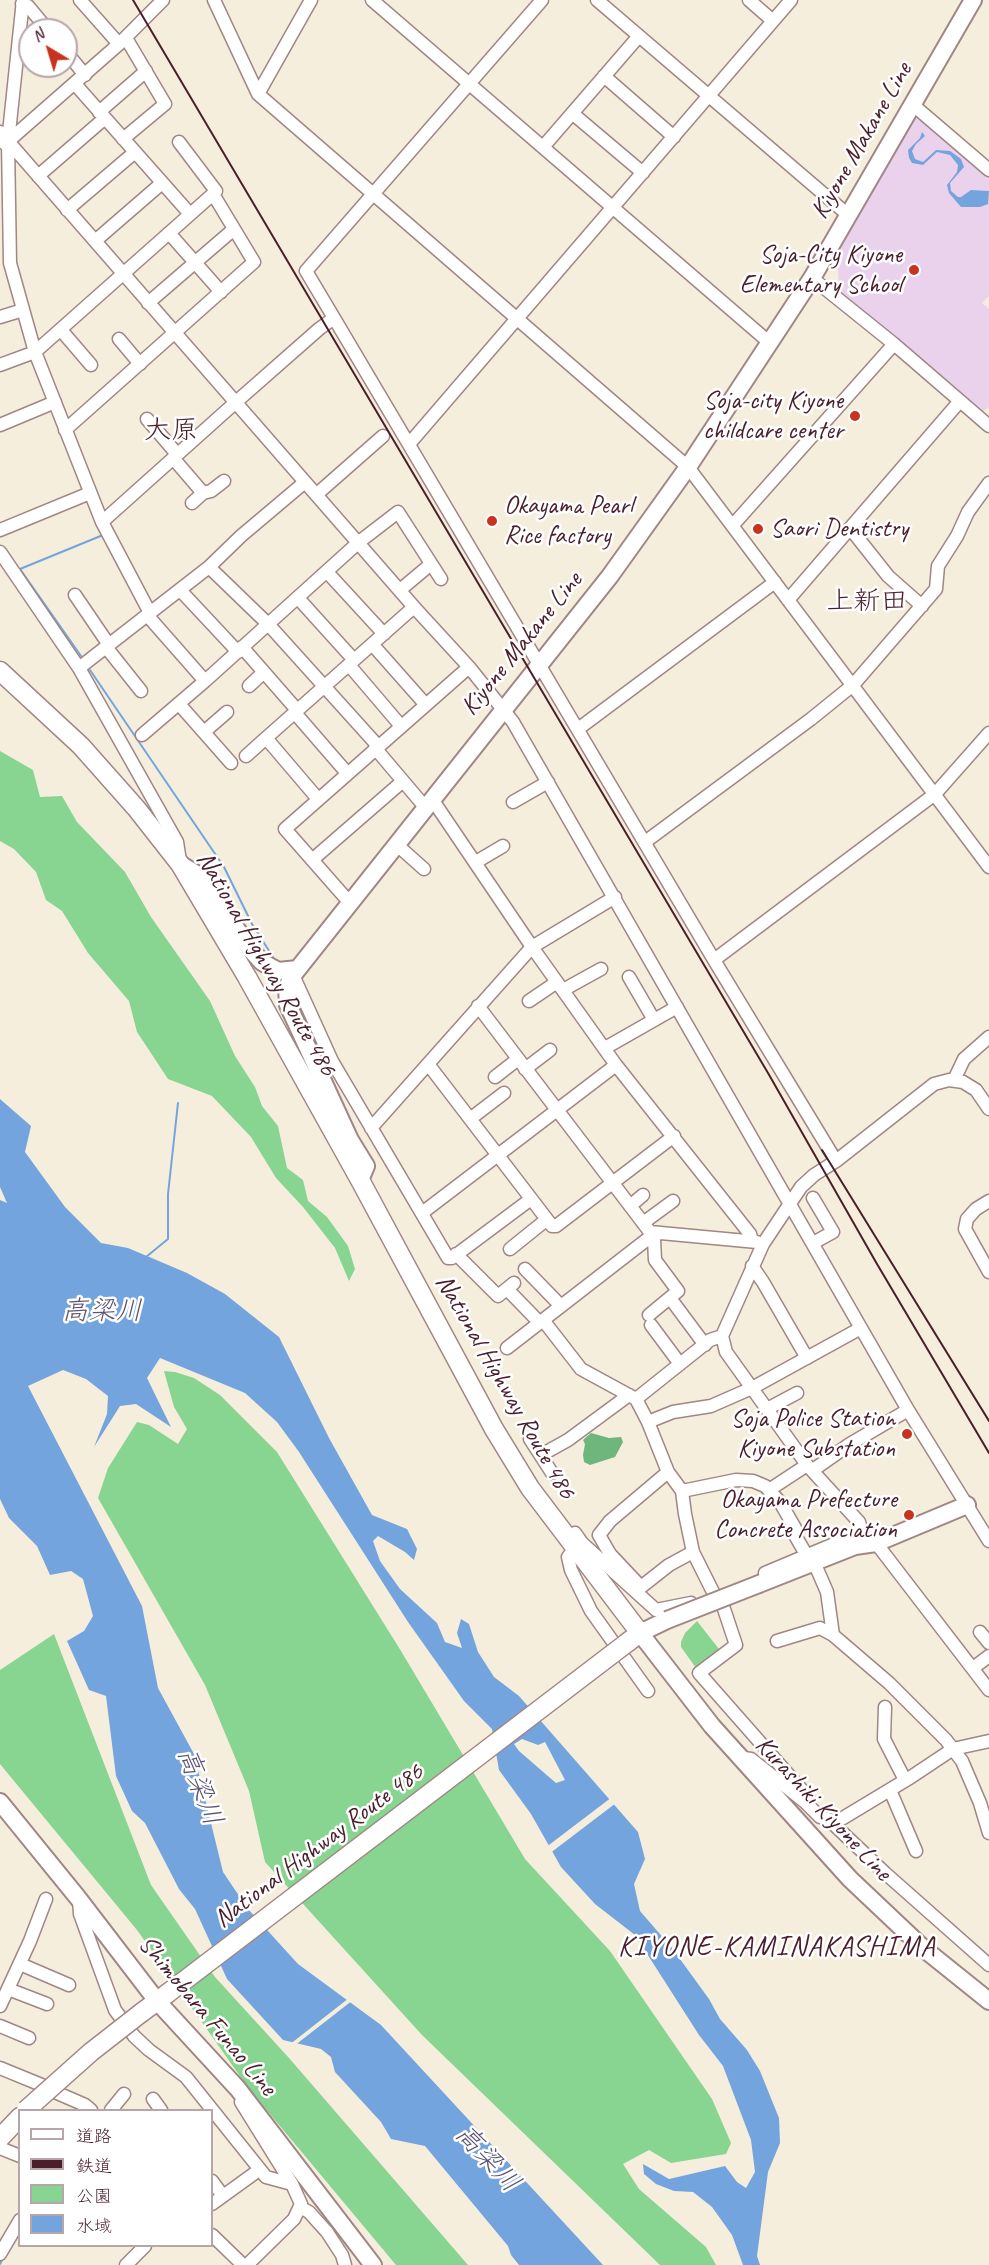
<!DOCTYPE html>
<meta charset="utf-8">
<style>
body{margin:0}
#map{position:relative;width:989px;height:2265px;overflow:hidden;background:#f6eedc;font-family:Caveat,"Klee One",sans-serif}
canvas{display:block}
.legend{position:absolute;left:18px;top:2109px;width:195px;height:138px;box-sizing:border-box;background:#fff;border:2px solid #b7a5aa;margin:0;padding:8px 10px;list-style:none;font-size:18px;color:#4a1f2b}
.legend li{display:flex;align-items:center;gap:12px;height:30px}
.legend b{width:30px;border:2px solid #b7a5aa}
.north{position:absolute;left:18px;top:18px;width:60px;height:60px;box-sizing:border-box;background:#fff;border:2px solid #b7a5aa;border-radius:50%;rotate:322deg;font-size:16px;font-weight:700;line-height:24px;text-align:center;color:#4a1f2b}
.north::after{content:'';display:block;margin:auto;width:21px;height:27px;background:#c8321e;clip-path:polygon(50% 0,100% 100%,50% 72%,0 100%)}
</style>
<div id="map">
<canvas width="989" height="2265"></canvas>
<ul class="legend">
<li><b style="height:8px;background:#fff"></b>道路</li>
<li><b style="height:8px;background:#4a1f2b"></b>鉄道</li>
<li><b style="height:16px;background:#88d491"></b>公園</li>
<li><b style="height:16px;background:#74a4de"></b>水域</li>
</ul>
<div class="north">N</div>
</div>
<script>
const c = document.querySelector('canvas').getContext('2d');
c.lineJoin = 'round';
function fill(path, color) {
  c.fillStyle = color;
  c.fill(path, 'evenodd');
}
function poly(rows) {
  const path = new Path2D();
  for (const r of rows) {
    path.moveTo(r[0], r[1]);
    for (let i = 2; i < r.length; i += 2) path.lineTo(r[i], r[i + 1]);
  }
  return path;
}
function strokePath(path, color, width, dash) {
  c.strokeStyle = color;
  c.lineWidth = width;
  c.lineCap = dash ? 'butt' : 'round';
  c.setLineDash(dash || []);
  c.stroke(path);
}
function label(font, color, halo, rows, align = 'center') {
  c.font = font + ' Caveat,"Klee One",sans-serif';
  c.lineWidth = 5;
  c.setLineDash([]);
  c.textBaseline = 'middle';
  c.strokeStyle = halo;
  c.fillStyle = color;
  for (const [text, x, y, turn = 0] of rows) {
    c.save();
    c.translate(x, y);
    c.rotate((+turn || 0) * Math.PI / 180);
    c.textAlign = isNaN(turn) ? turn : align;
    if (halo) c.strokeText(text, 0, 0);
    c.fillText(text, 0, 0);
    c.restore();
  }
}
fill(poly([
 [914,118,922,118,989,177,989,296,982,303,989,309,989,407,982,412,839,291,837,249]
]), '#ead1ec');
fill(poly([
 [0,751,33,770,40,797,62,796,77,822,125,872,151,917,210,1001,235,1056,255,1087,262,1106,278,1126,287,1168,303,1180,308,1201,327,1217,348,1246,355,1269,349,1281,335,1248,303,1207,276,1178,251,1137,212,1096,168,1079,137,1032,129,1001,88,953,62,911,46,900,36,872,14,849,0,841],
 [164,1371,175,1372,194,1378,220,1395,277,1452,401,1651,525,1859,610,1951,712,2099,731,2143,726,2154,671,2163,649,2150,623,2164,639,2189,706,2247,716,2265,660,2265,422,2035,265,1862,249,1791,205,1685,98,1498,108,1468,137,1422,149,1425,178,1444,187,1429,174,1407],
 [697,1621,719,1649,696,1668,681,1647,681,1642,685,1633],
 [54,1634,151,1885,215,1977,289,2058,468,2265,396,2265,249,2089,137,1930,0,1764,0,1670]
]), '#88d491');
fill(poly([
 [591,1433,609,1438,621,1437,623,1442,615,1457,590,1465,584,1462,583,1455,585,1444,583,1440]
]), '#6eb67b');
fill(poly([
 [922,132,925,136,916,144,912,151,915,159,923,162,936,150,950,151,961,159,964,167,950,183,951,191,958,197,961,197,971,190,989,191,988,204,980,207,961,207,949,193,947,185,957,172,958,165,950,155,937,152,923,165,912,163,909,158,908,150,920,138],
 [0,1099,31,1126,25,1152,65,1207,101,1243,128,1248,187,1273,225,1294,279,1337,329,1438,372,1515,407,1529,417,1549,414,1560,405,1552,378,1536,373,1541,380,1561,400,1589,437,1623,445,1642,462,1648,457,1633,461,1619,469,1624,478,1652,494,1677,519,1696,638,1832,645,1859,634,1884,640,1911,672,1948,709,1999,720,2019,747,2050,760,2071,779,2118,780,2143,768,2172,757,2256,760,2265,743,2265,732,2235,712,2207,693,2192,674,2191,656,2184,644,2174,643,2164,669,2179,725,2166,737,2182,746,2188,755,2172,751,2140,723,2066,699,2035,635,1935,595,1904,561,1867,531,1814,499,1770,492,1729,464,1701,408,1622,299,1452,277,1422,245,1393,160,1358,147,1378,171,1427,136,1404,120,1406,94,1447,107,1414,108,1396,86,1379,63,1370,28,1386,142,1606,158,1688,194,1754,223,1872,248,1909,298,1964,381,2025,603,2265,519,2265,511,2255,508,2246,425,2146,391,2139,381,2122,335,2072,331,2057,321,2049,283,2040,227,1979,195,1909,179,1889,145,1823,132,1811,116,1776,106,1696,89,1690,67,1641,84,1631,93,1616,83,1579,71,1571,50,1575,37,1546,9,1518,0,1499,0,1200,7,1203,0,1187],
 [522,1739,538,1745,545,1742,565,1780,556,1783,519,1751,514,1744]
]), '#74a4de');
fill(poly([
 [612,1797,616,1803,549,1854,545,1848],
 [349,1998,353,2000,294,2046,289,2045]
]), '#f6eedc');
strokePath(poly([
 [81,656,20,569,103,535,102,533],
 [90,670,224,867,252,924,273,957],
 [146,1257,168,1239,168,1194,178,1103],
 [0,2264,3,2258]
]), '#74a4de', 2);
const minor = poly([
 [23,0,8,142,10,263,35,352,102,522,150,613],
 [80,0,119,44],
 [214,0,258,94,688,467,989,867],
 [372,0,770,343],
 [597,0,847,214],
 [749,0,773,21],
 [22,4,28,6,48,30],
 [66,52,85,75],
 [604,76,674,137],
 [75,84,190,214],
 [258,94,311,0],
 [912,104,989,170],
 [99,112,146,71],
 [572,113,643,173],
 [0,132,414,607,469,667,513,722,908,1410,989,1541],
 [123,139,165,104,126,38],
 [179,142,216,191,213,194],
 [5,144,119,44,163,0],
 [543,147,639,36],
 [38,176,105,118],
 [67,210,135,152],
 [169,233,221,292],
 [95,241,162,183],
 [812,278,894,344,989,426],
 [148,303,234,229],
 [0,317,23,310],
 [334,318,714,960,836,1161],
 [61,330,91,365],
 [119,339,140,364],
 [0,365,35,352,213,194,254,262,65,430],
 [147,419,177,454],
 [0,425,55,402],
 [409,444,791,0],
 [173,458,203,493,192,503],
 [203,493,211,491,224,481],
 [317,494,383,436],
 [102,522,236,402,319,329,334,318,306,271,542,0],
 [733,525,894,344],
 [850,528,888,576,922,606],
 [0,530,90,493],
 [0,552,79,668,177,842,180,861],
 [209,567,268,624,378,746],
 [327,572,384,634],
 [180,590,238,652],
 [400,590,431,564],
 [75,595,109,645],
 [298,598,354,660],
 [788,600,960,401],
 [147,615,205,681,359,542,398,512,441,579],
 [372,644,426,705],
 [106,647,141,691],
 [242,647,297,710],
 [349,665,401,726],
 [79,668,209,567,241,536,305,482],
 [249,686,264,672],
 [179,704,231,763],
 [295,713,347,773],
 [578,729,775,582],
 [204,732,227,712],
 [142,735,205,681],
 [375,748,425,807],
 [246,756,266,738],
 [318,799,266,738,414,607],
 [432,799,532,947,616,1065,750,1234,752,1241],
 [513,802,548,782],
 [645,842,811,719,853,685,936,589,938,566,957,536,968,512,989,483],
 [396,844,424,869],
 [312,860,403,781],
 [476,862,503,846],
 [350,903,285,829,469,667],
 [714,960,935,794,989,733],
 [293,975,332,1061,448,1258,452,1258,531,1199],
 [629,977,654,1020],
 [563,990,601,969],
 [529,1001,557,982],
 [478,1006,650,1232,757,1242],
 [605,1048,677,1007],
 [428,1064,552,1226,556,1226,674,1136],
 [525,1069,550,1050],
 [495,1077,518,1059],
 [954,1080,964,1059,989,1037],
 [470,1119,504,1093],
 [371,1128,532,947,615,897],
 [989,1201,976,1209,967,1219,965,1229,989,1272],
 [630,1206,643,1195],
 [422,1213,616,1065],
 [643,1223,673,1201],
 [813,1243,833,1232,813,1198],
 [510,1249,546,1220],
 [456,1254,498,1296,514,1283],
 [752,1266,763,1282,807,1358],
 [525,1269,561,1306],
 [507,1289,539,1322],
 [670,1298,705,1345],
 [649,1315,678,1291,655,1260,654,1239,656,1234],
 [543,1320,581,1369,636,1399],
 [651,1325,680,1364],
 [507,1348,654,1234],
 [767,1409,797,1393],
 [648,1422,673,1412,711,1406,752,1388,861,1328],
 [530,1439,552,1473],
 [541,1455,568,1440,629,1395],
 [813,1470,850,1444,908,1410],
 [668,1472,682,1491,736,1480,753,1481,765,1486,780,1502,795,1528,792,1530,807,1556],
 [769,1490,807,1465],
 [682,1491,685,1514,693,1552,714,1594],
 [575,1533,582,1543,656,1610,691,1603],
 [865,1543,859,1522,807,1465,726,1352,722,1336,763,1244,801,1187,814,1175,836,1161,934,1084,949,1080,963,1082,976,1090,989,1109],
 [876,1543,989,1690],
 [575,1548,568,1557,571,1570,591,1611,648,1691],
 [817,1569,827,1592,833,1635,889,1683,946,1740,962,1761,980,1803,989,1833],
 [765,1573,846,1539,864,1543],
 [641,1587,610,1554,599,1535,610,1521,668,1472,648,1422,636,1399,710,1340,722,1336],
 [641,1587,669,1565,693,1552],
 [723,1606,736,1645,699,1673,809,1798],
 [980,1632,989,1643],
 [777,1641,820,1628,833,1635],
 [973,1668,989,1656],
 [885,1707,884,1739,905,1780],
 [744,1758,751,1759,805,1802,820,1817,828,1819,885,1873,989,1965],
 [890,1790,916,1851],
 [833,1824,911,1777,953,1749,989,1741],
 [79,1899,80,1914,115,2010,134,2036,149,2050,186,2077,266,2177,292,2184],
 [20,1964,69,1985],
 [8,1989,47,2004],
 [0,2006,30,1941,46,1899],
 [0,2026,29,2038],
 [0,2068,44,2086],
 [55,2092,85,2105,91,2110],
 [153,2099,161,2110],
 [241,2102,292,2184,301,2204,294,2219,247,2265],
 [111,2110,124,2094],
 [0,2148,20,2156],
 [212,2181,223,2196],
 [212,2204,259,2170],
 [300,2207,309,2212,327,2232,342,2255,345,2265],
 [212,2235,243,2265],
 [0,2254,20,2220],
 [126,2265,145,2246]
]);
const major = poly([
 [180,864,200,876,251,950,262,962,278,971,298,969],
 [360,1180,366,1166,350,1140,288,1005,287,987,293,975,610,576,688,467,812,278,973,0],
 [759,1584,855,1546,876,1543,967,1505],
 [667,1620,640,1633,712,1726,850,1879,923,1948,989,2001],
 [0,1802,78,1898,157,2001,238,2089,373,2265]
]);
const highway = poly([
 [0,671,81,746,136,808,180,864,247,977,360,1180,494,1429,530,1488,640,1633,628,1642],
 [141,2013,168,1993],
 [0,2138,20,2117]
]);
strokePath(minor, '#a08684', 15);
strokePath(major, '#a08684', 20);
strokePath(highway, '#a08684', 21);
strokePath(minor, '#fff', 12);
strokePath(major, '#fff', 16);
strokePath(highway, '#fff', 18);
strokePath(poly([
 [133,0,768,1073,877,1264,989,1453],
 [822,1150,989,1421]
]), '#4a1f2b', 2);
const majorBridge = poly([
 [667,1620,759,1584]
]);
const highwayBridge = poly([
 [168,1993,628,1642],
 [26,2110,91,2052,141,2013]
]);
strokePath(majorBridge, '#a08684', 20, []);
strokePath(highwayBridge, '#a08684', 21, []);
strokePath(majorBridge, '#fff', 16);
strokePath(highwayBridge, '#fff', 18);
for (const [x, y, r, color] of [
 [914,270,6,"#c8321e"],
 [855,416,6,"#c8321e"],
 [492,521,6,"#c8321e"],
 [758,529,6,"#c8321e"],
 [907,1434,6,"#c8321e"],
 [909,1515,6,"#c8321e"]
]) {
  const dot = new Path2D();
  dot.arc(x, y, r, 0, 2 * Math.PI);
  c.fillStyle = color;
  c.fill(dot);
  strokePath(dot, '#fff', 2);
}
label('26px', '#4a1f2b', '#fff', [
 ["Kiyone Makane Line",862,141,-60],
 ["Kiyone Makane Line",522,644,-51],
 ["National Highway Route 486",266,964,60],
 ["National Highway Route 486",505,1387,60],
 ["Kurashiki Kiyone Line",823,1809,47],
 ["National Highway Route 486",319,1846,-37],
 ["Shimobara Funao Line",207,2016,50]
]);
label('26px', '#4a1f2b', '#fff', [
 ["Soja-City Kiyone",902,255],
 ["Elementary School",902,285],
 ["Soja-city Kiyone",843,401],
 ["childcare center",843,431],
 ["Okayama Pearl",504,506,"left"],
 ["Rice factory",504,536,"left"],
 ["Saori Dentistry",770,529,"left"],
 ["Soja Police Station",895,1419],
 ["Kiyone Substation",895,1449],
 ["Okayama Prefecture",897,1500],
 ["Concrete Association",897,1530]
], 'right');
label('27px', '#4a1f2b', '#fff', [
 ["大原",171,431],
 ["上新田",867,602]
]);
label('italic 27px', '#5b5473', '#fff', [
 ["高梁川",102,1312],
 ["高梁川",199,1787,69],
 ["高梁川",487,2159,47]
]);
c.letterSpacing = '1.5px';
label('28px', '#4a1f2b', '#fff', [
 ["KIYONE-KAMINAKASHIMA",777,1948]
]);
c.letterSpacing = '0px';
</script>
